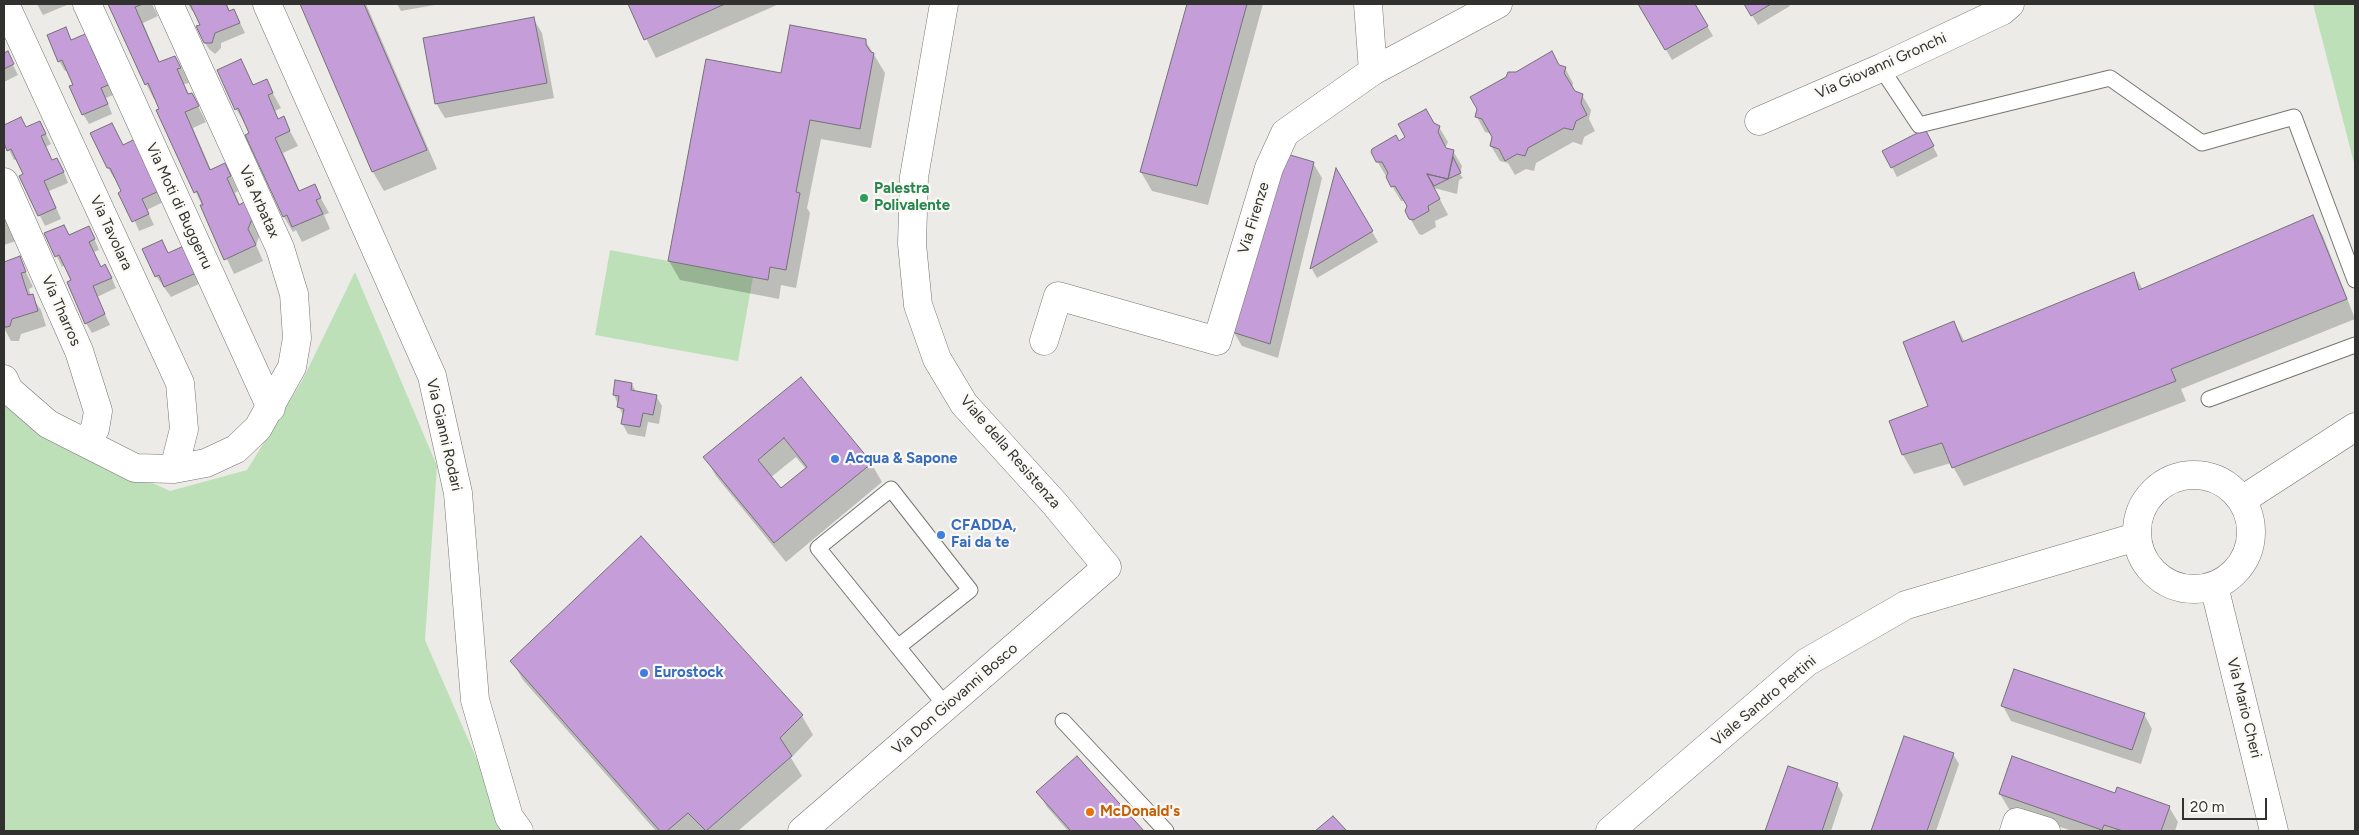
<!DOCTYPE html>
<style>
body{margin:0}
#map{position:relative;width:2359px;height:835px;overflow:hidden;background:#ecebe8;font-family:Figtree,sans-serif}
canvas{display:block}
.frame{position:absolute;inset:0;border:5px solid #31312f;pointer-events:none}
.scale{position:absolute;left:2182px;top:798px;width:85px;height:22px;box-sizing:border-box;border:2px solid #31312f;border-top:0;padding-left:6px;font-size:15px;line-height:18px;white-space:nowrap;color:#31312f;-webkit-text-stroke:4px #faf9f5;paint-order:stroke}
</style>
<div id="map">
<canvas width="2359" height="835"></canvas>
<div class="frame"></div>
<div class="scale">20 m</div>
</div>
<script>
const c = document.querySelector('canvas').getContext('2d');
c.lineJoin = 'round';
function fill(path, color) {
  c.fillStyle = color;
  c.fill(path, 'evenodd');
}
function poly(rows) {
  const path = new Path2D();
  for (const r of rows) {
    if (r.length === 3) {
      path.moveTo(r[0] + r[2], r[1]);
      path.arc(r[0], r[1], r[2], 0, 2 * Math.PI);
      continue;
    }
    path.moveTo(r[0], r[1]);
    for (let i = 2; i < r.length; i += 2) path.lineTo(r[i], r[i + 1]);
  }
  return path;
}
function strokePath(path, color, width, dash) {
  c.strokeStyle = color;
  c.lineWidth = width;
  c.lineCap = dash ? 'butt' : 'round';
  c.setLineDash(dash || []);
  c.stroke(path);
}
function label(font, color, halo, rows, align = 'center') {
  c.font = font + ' Figtree,sans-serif';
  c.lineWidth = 4.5;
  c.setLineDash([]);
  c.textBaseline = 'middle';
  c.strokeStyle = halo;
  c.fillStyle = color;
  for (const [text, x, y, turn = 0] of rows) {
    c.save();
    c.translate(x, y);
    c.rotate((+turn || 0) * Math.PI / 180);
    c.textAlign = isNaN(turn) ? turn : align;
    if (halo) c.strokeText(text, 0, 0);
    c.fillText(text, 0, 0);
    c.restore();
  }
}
fill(poly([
 [2313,4,2355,4,2355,167],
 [610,250,753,277,738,361,595,335],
 [355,272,437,466,425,640,508,831,4,831,4,404,94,456,170,491,247,470,302,381]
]), '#bde0b9');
fill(poly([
 [37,4,69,4,43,15],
 [109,4,152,4,158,16,143,23,160,63,175,57,184,72,189,83,184,84,189,95,192,94,206,122,193,128,211,170,224,165,233,180,238,191,235,193,240,205,252,219,260,234,256,245,263,261,234,274,158,111,161,109,156,98,154,99,146,84],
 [188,4,227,4,230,12,234,10,245,33,221,43,221,48,215,54,209,49,202,38,202,26,195,10,192,11],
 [301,4,366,4,437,169,384,191,373,172],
 [397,4,440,4,401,11],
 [629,4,779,4,656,58],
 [1189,4,1263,4,1208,205,1152,191,1141,172],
 [1640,4,1694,4,1713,36,1672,60],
 [1745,4,1788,4,1790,6,1758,25],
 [533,18,542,33,554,98,445,118,436,103],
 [65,28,72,41,89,34,103,72,118,93,106,98,112,114,89,124,83,114,67,70,65,71,59,61],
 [865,40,885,73,871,148,821,139,807,208,810,213,796,288,781,285,779,299,680,280,669,261,782,74],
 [7,53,18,75,4,82,4,55],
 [240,61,254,86,266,81,281,108,275,111,279,120,283,118,298,146,283,153,300,192,314,186,329,213,324,215,330,229,302,242,296,230,293,232,284,217,247,135,251,134,236,109],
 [1560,67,1565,68,1573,83,1572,89,1574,92,1582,95,1591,110,1589,119,1595,131,1584,137,1582,145,1573,142,1536,163,1534,171,1526,169,1515,175,1508,163,1500,161,1491,146,1493,137,1492,134,1485,132,1477,117],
 [21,118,26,128,40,122,51,144,45,147,52,162,63,170,68,183,49,191,61,219,45,226,21,177,25,175,17,159,14,160,4,140,4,126],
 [1434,125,1439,127,1448,142,1445,149,1453,151,1462,166,1460,174,1463,178,1459,180,1457,194,1434,188,1448,215,1435,221,1436,227,1422,235,1419,234,1406,211,1408,206,1405,201,1401,201,1377,161,1399,142],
 [1930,141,1938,156,1897,177,1892,167],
 [123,147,167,200,147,210,154,225,139,231,116,177,114,178,108,168],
 [1313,163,1322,178,1278,358,1242,346,1233,331],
 [1337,171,1378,242,1317,278,1312,269],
 [4,215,16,241,4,245],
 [2312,217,2323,236,2355,319,2181,389,2186,401,1964,486,1951,463,1914,474,1903,455,1891,421,1930,406,1954,322,1965,342,2134,274,2143,290],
 [46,234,94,238,99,250,94,252,101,268,111,276,116,288,97,297,110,325,92,333,86,323,65,265,62,267],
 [189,246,201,283,171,297,156,276,144,249,168,254],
 [19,258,33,287,29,289,31,296,41,310,46,326,21,334,19,341,11,341,4,328,4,263],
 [801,378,871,463,882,482,786,562,716,476,705,457],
 [796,457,806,469,781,490,770,478],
 [632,384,636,392,656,396,662,406,659,424,648,422,645,437,628,434,622,423,623,416,614,395],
 [512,661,802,716,813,735,791,758,802,776,738,831,656,831,523,680],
 [2003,706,2144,714,2152,729,2141,764,2011,721],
 [1904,737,1953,754,1959,764,1936,831,1872,831],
 [1077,758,1142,831,1068,831,1047,807,1038,792],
 [1789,768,1837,784,1843,795,1831,831,1767,831],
 [2000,794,2169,807,2178,822,2175,831,2072,831,2009,809]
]), '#0003');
const building = poly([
 [108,4,143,4,135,7,159,62,175,56,181,68,177,69,188,94,192,93,199,106,185,112,210,170,225,163,231,176,227,178,239,205,244,202,252,219,248,229,256,245,224,260,200,205,203,205,197,191,194,193,156,110,159,109,148,83,145,85,108,4],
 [190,4,226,4,229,11,234,9,240,23,215,33,212,43,204,43,196,26,200,25,190,4],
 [300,4,364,4,427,150,372,172,300,4],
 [628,4,725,4,644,40,628,4],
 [1187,4,1247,4,1197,186,1140,172,1187,4],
 [1638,4,1695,4,1708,26,1665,50,1638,4],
 [1744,4,1771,4,1751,16,1744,4],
 [534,17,547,83,435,104,423,38,534,17],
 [790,25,866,39,866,45,871,52,874,53,860,129,810,120,796,192,800,193,786,270,770,267,768,280,668,261,706,59,781,73,790,25],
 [66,27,71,40,90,32,91,47,102,71,107,69,113,83,101,88,108,104,82,115,69,86,73,85,62,60,58,62,47,35,66,27],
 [8,51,14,64,4,69,4,53,8,51],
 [1552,51,1559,65,1566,67,1564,73,1575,91,1583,94,1581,103,1587,115,1576,121,1573,130,1564,128,1528,148,1525,156,1517,154,1505,161,1499,149,1490,146,1492,137,1482,119,1475,117,1477,109,1470,97,1506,77,1508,72,1516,72,1552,51],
 [241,59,253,85,267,79,273,93,268,95,278,119,284,116,290,131,275,138,299,191,315,184,321,198,316,200,323,214,292,227,287,215,283,217,245,135,249,133,238,108,235,110,217,70,241,59],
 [1426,109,1434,123,1440,126,1438,132,1446,148,1454,150,1448,179,1427,174,1440,199,1428,206,1429,211,1413,220,1409,219,1405,211,1407,206,1395,186,1391,187,1386,177,1388,173,1382,162,1376,162,1371,152,1372,149,1396,135,1399,141,1405,137,1398,124,1426,109],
 [21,117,26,127,40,121,46,134,41,136,52,160,57,158,64,172,44,181,56,208,38,216,19,176,23,174,11,149,7,151,4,143,4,125,21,117],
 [112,123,123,145,137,138,163,189,142,199,149,214,132,222,118,193,121,191,110,168,107,168,90,133,112,123],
 [1925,129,1934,146,1891,168,1882,151,1925,129],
 [1287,154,1314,162,1270,344,1232,332,1287,154],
 [1453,157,1461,173,1448,179,1453,157],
 [1336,168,1373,231,1310,269,1336,168],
 [1427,174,1448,179,1434,186,1427,174],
 [2313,215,2347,299,2171,369,2176,381,1952,468,1942,443,1902,455,1889,421,1928,406,1903,342,1954,321,1962,342,2134,272,2139,290,2313,215],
 [64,225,69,235,89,226,95,239,89,242,101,267,105,264,112,278,93,286,105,314,85,324,67,282,71,280,59,255,55,257,44,233,64,225],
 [162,240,168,253,186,245,196,273,164,287,159,275,155,277,142,249,162,240],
 [20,256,26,272,21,273,28,295,33,294,38,311,12,319,10,326,7,327,4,327,4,262,20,256],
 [801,377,872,463,774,543,703,457,801,377],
 [784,438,807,467,781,488,758,460,784,438],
 [615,380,632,383,631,390,657,395,653,415,643,413,640,427,621,424,624,409,617,407,619,396,613,395,615,380],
 [641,536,803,715,780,738,792,756,706,831,688,813,667,831,660,831,510,661,641,536],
 [2014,669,2145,713,2132,750,2001,706,2014,669],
 [1904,736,1954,753,1927,831,1871,831,1904,736],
 [1077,756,1144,831,1071,831,1036,792,1077,756],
 [2012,756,2115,793,2117,787,2170,806,2161,831,2123,831,2104,825,2102,830,1999,794,2012,756],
 [1788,766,1838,783,1822,831,1765,831,1788,766],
 [1333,816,1347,831,1315,831,1333,816]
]);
fill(building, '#c49dd9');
strokePath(building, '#747275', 1);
const lane = poly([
 [1881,68,1919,125,2110,78,2202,143,2294,117,2355,280],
 [2209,399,2355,345],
 [898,647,970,590,891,489,818,548,898,647,946,706],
 [1063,721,1166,831]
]);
const street = poly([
 [5,4,180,383,184,429,174,469],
 [87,4,271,408],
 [267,4,432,376,458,493,475,700,509,817,519,831],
 [1368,4,1373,71],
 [1759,121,1881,68,2002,11,2010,4],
 [4,182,79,351,98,411,95,429,85,442],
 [1044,341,1058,296,1217,341,1269,168,1285,133,1373,71,1498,4],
 [4,379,9,390,48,424,135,468,174,469,206,463,236,449,258,428,292,367,297,338,294,294,280,248,169,4],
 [2242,500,2355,427],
 [2014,831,2017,822,2046,831]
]);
const secondary = poly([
 [2194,532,57],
 [2214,586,2274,831],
 [802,831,1107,567,1055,504,964,404,937,359,918,305,912,244,914,177,944,4],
 [1610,831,1807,662,1906,605,2136,537]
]);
strokePath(lane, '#767571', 17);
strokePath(street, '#767571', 29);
strokePath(secondary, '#767571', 29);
strokePath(lane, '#fff', 15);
strokePath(street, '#fff', 28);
strokePath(secondary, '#fff', 28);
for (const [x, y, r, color] of [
 [864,198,5,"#2e9e5b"],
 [835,459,5,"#3f7fe0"],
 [941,535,5,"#3f7fe0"],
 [644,673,5,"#3f7fe0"],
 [1090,812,5,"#e8710a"]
]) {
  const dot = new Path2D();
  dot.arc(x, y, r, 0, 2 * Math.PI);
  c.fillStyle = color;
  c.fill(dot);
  strokePath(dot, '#faf9f5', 2);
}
label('15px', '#31312f', '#faf9f5', [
 ["Via Giovanni Gronchi",1881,66,-24],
 ["Via Arbatax",259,202,66],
 ["Via Moti di Buggerru",179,206,65],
 ["Via Firenze",1254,218,-73],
 ["Via Tavolara",111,233,65],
 ["Via Tharros",61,311,66],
 ["Via Gianni Rodari",444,435,77],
 ["Viale della Resistenza",1010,452,49],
 ["Via Don Giovanni Bosco",955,699,-41],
 ["Viale Sandro Pertini",1764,701,-40],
 ["Via Mario Cheri",2244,708,76]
]);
label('bold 15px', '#27864d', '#faf9f5', [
 ["Palestra",874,189],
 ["Polivalente",874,206]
], 'left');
label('bold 15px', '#366cbe', '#faf9f5', [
 ["Acqua & Sapone",845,459],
 ["CFADDA,",951,526],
 ["Fai da te",951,543],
 ["Eurostock",654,673]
], 'left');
label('bold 15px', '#c56008', '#faf9f5', [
 ["McDonald's",1100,812]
], 'left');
</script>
